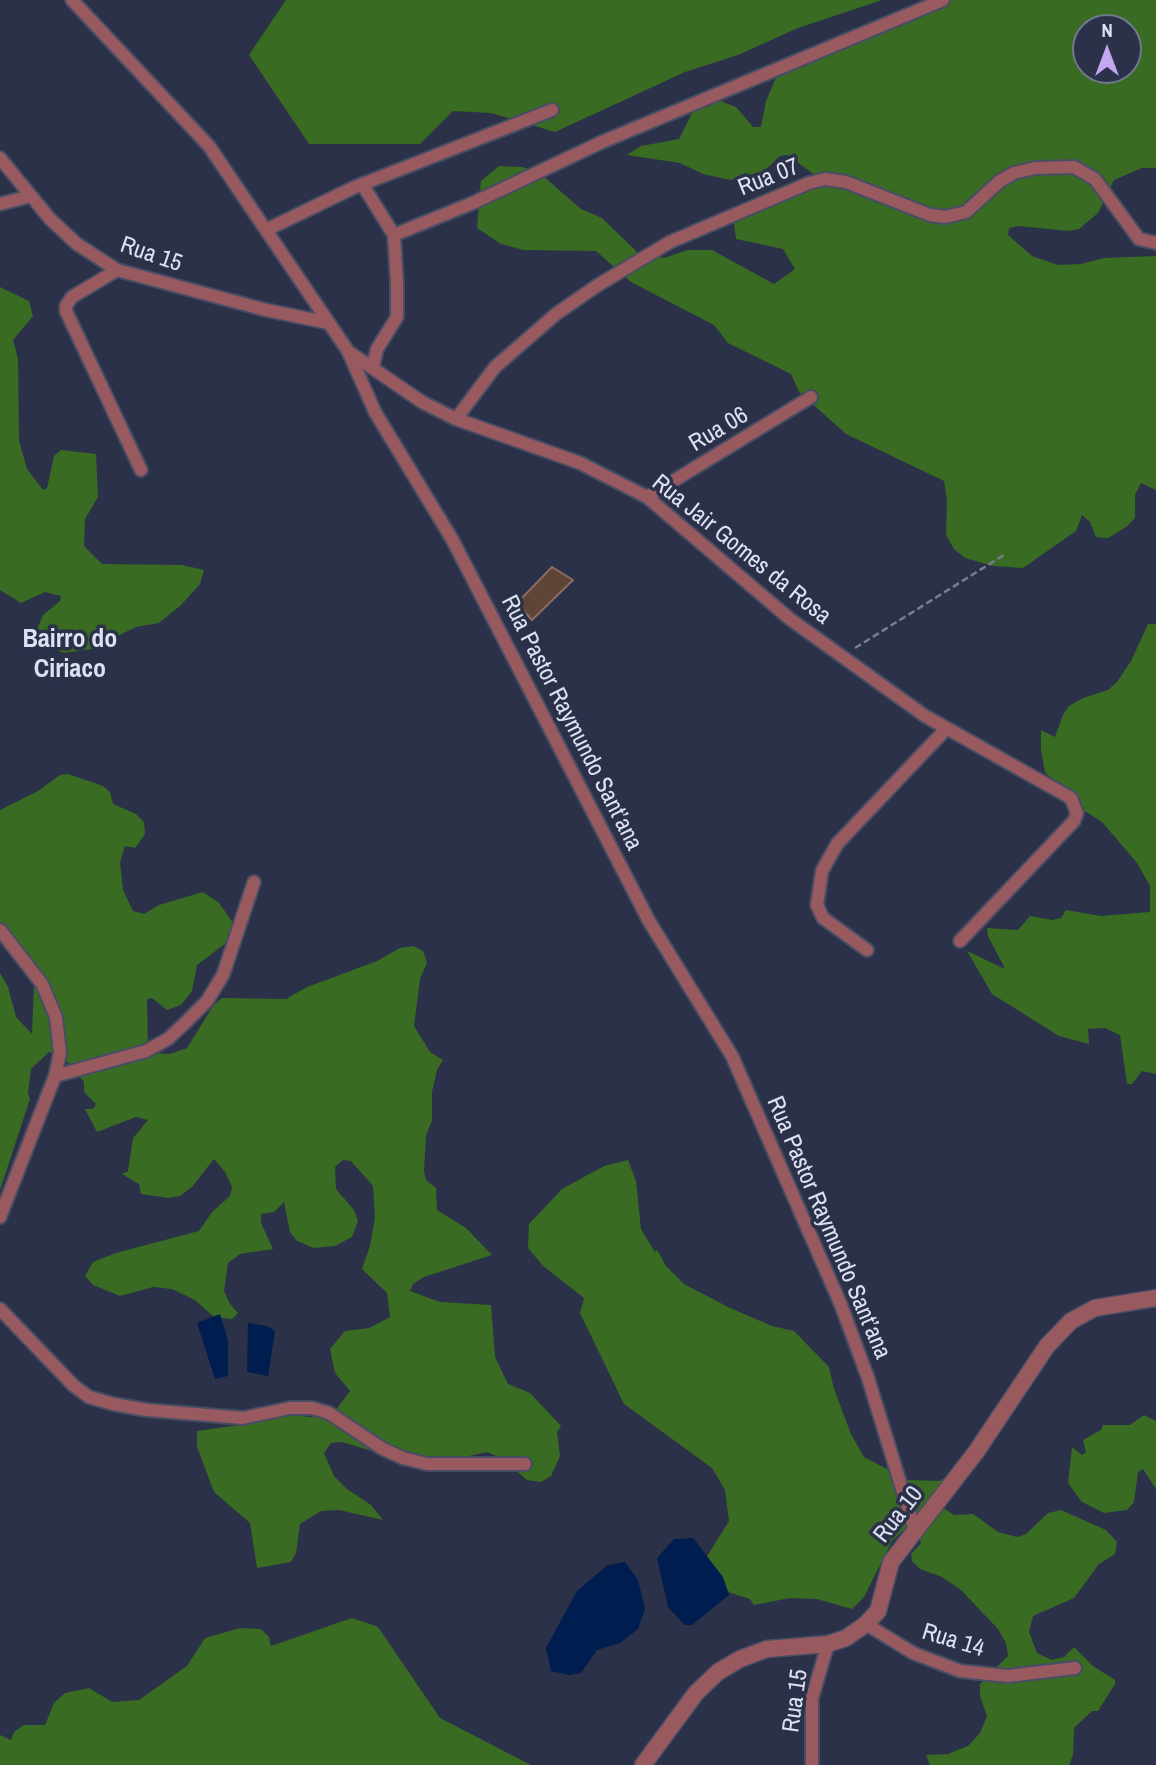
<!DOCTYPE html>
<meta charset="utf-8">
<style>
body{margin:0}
#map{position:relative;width:1156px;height:1765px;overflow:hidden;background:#2b3149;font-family:"Archivo Narrow",sans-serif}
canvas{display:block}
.north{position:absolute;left:1072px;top:14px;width:70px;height:70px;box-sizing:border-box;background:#2b3149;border:2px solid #72788d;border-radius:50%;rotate:0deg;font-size:19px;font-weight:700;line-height:28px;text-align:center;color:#dde2f2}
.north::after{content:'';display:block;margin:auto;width:24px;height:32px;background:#c4a7f1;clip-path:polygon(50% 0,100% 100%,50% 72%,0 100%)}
</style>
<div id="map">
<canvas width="1156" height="1765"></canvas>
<div class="north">N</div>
</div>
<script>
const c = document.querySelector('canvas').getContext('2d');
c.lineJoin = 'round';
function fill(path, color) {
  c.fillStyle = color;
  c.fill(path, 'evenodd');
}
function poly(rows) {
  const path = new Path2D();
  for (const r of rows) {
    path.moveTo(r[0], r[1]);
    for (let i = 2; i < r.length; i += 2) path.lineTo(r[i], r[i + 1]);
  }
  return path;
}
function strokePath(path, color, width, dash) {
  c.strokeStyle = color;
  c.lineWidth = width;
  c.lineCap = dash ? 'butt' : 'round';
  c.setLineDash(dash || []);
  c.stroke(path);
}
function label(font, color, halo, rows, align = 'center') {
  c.font = font + ' "Archivo Narrow",sans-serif';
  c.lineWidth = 7;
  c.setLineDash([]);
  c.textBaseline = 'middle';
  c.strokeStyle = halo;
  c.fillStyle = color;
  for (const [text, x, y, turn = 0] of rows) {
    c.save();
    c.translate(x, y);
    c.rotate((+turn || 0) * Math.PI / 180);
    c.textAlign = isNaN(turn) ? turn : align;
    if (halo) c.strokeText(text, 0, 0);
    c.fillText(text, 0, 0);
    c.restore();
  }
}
fill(poly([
 [286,0,882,0,798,28,738,55,685,72,555,132,491,113,453,111,420,144,309,144,249,55],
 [946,0,1156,0,1156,168,1142,168,1114,180,1098,213,1079,229,1069,231,1019,226,1009,228,1008,235,1032,256,1058,265,1081,264,1104,258,1156,256,1156,490,1141,483,1135,495,1135,518,1126,527,1108,538,1096,537,1090,522,1082,515,1076,531,1023,568,993,566,965,558,954,549,946,535,947,500,944,481,846,434,799,392,791,374,728,343,714,325,631,282,596,251,524,250,501,244,477,228,481,181,499,166,523,167,543,176,581,209,602,218,637,252,664,258,688,250,712,250,774,284,795,269,783,249,736,239,733,215,751,200,796,186,815,175,787,155,780,156,764,171,731,180,703,174,680,163,627,155,641,146,679,139,692,113,715,99,736,107,753,127,761,127,766,101,776,78,804,57],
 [1086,28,1128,28,1128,70,1086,70],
 [0,287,29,301,33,316,13,340,18,359,19,440,27,469,43,490,47,488,54,456,61,450,96,454,98,497,85,519,84,546,102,564,182,565,204,570,200,584,181,605,159,623,136,627,91,649,64,653,32,641,43,615,60,601,61,596,45,592,21,603,0,590],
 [1148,624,1156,624,1156,1074,1142,1071,1132,1084,1127,1084,1120,1035,1105,1028,1088,1029,1089,1044,1059,1036,992,994,967,951,1005,969,988,936,987,928,1018,930,1030,916,1052,920,1061,918,1066,910,1101,916,1150,912,1150,886,1137,863,1102,822,1080,808,1045,772,1041,750,1041,730,1055,737,1063,715,1069,706,1083,698,1108,690,1117,682,1131,661],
 [68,774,103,786,110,792,113,804,136,814,144,822,145,834,135,848,125,846,120,862,123,890,133,911,144,914,159,905,203,892,219,903,236,927,230,940,197,965,192,991,181,1005,167,1010,152,998,147,999,148,1048,151,1053,170,1054,187,1048,213,1006,222,998,286,999,307,987,377,961,400,948,413,946,423,951,427,963,420,979,414,1026,430,1052,443,1060,437,1070,432,1092,432,1120,426,1136,424,1171,426,1180,436,1188,437,1210,466,1228,492,1255,424,1277,413,1284,410,1291,440,1302,491,1305,495,1357,508,1384,530,1393,561,1426,557,1432,560,1456,551,1476,541,1482,527,1480,503,1459,487,1452,442,1462,382,1454,342,1442,331,1443,324,1453,334,1476,347,1489,371,1505,383,1520,339,1510,321,1511,300,1524,296,1553,291,1562,257,1568,250,1523,214,1492,197,1447,197,1431,260,1422,279,1414,311,1417,335,1411,350,1391,335,1373,330,1349,345,1331,369,1328,390,1317,387,1293,362,1269,370,1246,375,1217,373,1186,351,1161,343,1160,335,1167,336,1189,354,1210,358,1221,352,1237,335,1246,314,1248,297,1241,290,1232,284,1202,274,1212,261,1214,261,1223,273,1249,240,1254,228,1263,224,1291,230,1304,238,1313,232,1319,214,1317,195,1300,172,1289,153,1287,120,1296,93,1285,85,1276,93,1262,116,1253,199,1231,212,1212,230,1196,232,1187,225,1172,214,1159,192,1187,180,1196,168,1198,141,1194,139,1184,122,1174,128,1171,133,1138,148,1120,136,1117,97,1132,85,1109,93,1109,96,1104,84,1092,84,1082,70,1064,49,1052,31,1069,28,1093,30,1099,0,1190,0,973,8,987,16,1017,32,1034,34,982,29,980,30,956,15,938,0,929,0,810,38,791,60,775],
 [628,1160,636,1181,641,1229,655,1252,657,1250,666,1266,684,1284,728,1307,772,1326,794,1331,829,1367,834,1389,851,1434,864,1457,908,1480,939,1481,947,1477,942,1507,954,1515,973,1514,998,1532,1017,1537,1026,1534,1048,1513,1061,1510,1106,1530,1117,1542,1115,1554,1099,1564,1074,1598,1033,1616,1029,1632,1037,1653,1052,1660,1064,1657,1074,1647,1093,1666,1115,1680,1115,1684,1098,1711,1092,1711,1074,1728,1073,1755,1069,1765,930,1765,926,1755,948,1754,968,1746,980,1733,987,1716,980,1696,980,1684,1008,1656,1006,1643,998,1629,961,1590,942,1577,920,1569,912,1561,911,1554,921,1543,917,1530,906,1528,892,1541,864,1597,852,1609,817,1599,790,1598,754,1605,750,1599,731,1593,701,1572,701,1566,729,1521,725,1490,712,1468,624,1404,580,1313,584,1298,543,1266,528,1248,529,1224,562,1189,604,1166],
 [1144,1415,1156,1421,1156,1489,1143,1469,1138,1472,1134,1502,1127,1510,1104,1513,1082,1502,1068,1483,1072,1447,1082,1455,1086,1452,1083,1440,1101,1430,1103,1425,1130,1425],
 [352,1618,378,1627,440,1718,531,1765,0,1765,0,1735,11,1740,14,1732,24,1725,45,1725,54,1703,65,1693,89,1688,112,1702,139,1700,187,1666,205,1638,240,1628,261,1629,269,1637,271,1646]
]), '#3a6b22');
fill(poly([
 [220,1314,228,1341,228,1376,215,1379,197,1323],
 [248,1323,267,1326,275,1331,268,1376,247,1372],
 [693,1538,723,1577,729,1595,692,1625,685,1625,668,1607,657,1558,674,1539],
 [625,1562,638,1580,645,1609,638,1629,620,1643,597,1650,581,1673,569,1675,551,1671,546,1648,577,1591,608,1565]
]), '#001d4f');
const building = poly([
 [552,567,573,580,532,620,517,603,552,567]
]);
fill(building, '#604437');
strokePath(building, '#8c6d5f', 2);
const minor = poly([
 [72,0,209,146,348,351,375,412,452,539,649,921,732,1056,841,1305,868,1378,915,1531],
 [0,158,50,219,77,244,117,270,266,310,329,323],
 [362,184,394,235,397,283,397,317,377,349,373,367],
 [0,204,31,196],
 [266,230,355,187,552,110],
 [394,235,475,202,602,142,943,0],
 [117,270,72,297,66,306,66,311,141,470],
 [349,352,422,402,456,419,580,463,647,497,790,619,925,716,1071,798,1077,813,1074,821,960,941],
 [456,419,495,367,556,314,598,285,670,242,809,183,825,179,846,182,930,215,945,217,966,212,1000,181,1014,173,1035,168,1074,167,1095,179,1139,239,1156,243],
 [647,497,811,397],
 [0,930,42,984,56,1017,60,1053,55,1076,0,1217],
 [867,950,823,918,817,905,822,871,837,844,946,729],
 [55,1076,146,1051,168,1039,187,1021,207,1001,223,975,254,882],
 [0,1309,74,1386,89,1397,113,1404,147,1410,243,1418,290,1408,312,1408,329,1413,383,1449,403,1458,427,1464,525,1464],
 [866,1624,913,1653,960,1671,1008,1676,1075,1668],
 [812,1765,812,1698,828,1644]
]);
const tertiary = poly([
 [643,1765,696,1693,718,1672,740,1659,767,1649,828,1644,846,1638,866,1624,878,1611,891,1562,976,1452,1047,1346,1071,1321,1095,1308,1156,1298]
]);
strokePath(minor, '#474d64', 16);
strokePath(tertiary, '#474d64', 19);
strokePath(poly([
 [855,648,1004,555]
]), '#787e93', 2.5, [7, 3.5]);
strokePath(minor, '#985a5f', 12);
strokePath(tertiary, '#985a5f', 16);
label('24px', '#dde2f2', '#2b3149', [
 ["Rua 07",769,178,-22],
 ["Rua 15",151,255,19],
 ["Rua 06",719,430,-31],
 ["Rua Jair Gomes da Rosa",741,550,39],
 ["Rua Pastor Raymundo Sant’ana",571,723,63],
 ["Rua Pastor Raymundo Sant’ana",828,1228,67],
 ["Rua 10",899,1515,-52],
 ["Rua 14",953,1641,17],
 ["Rua 15",796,1701,-82]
]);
label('bold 26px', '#dde2f2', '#2b3149', [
 ["Bairro do",70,640],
 ["Ciriaco",70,670]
]);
</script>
